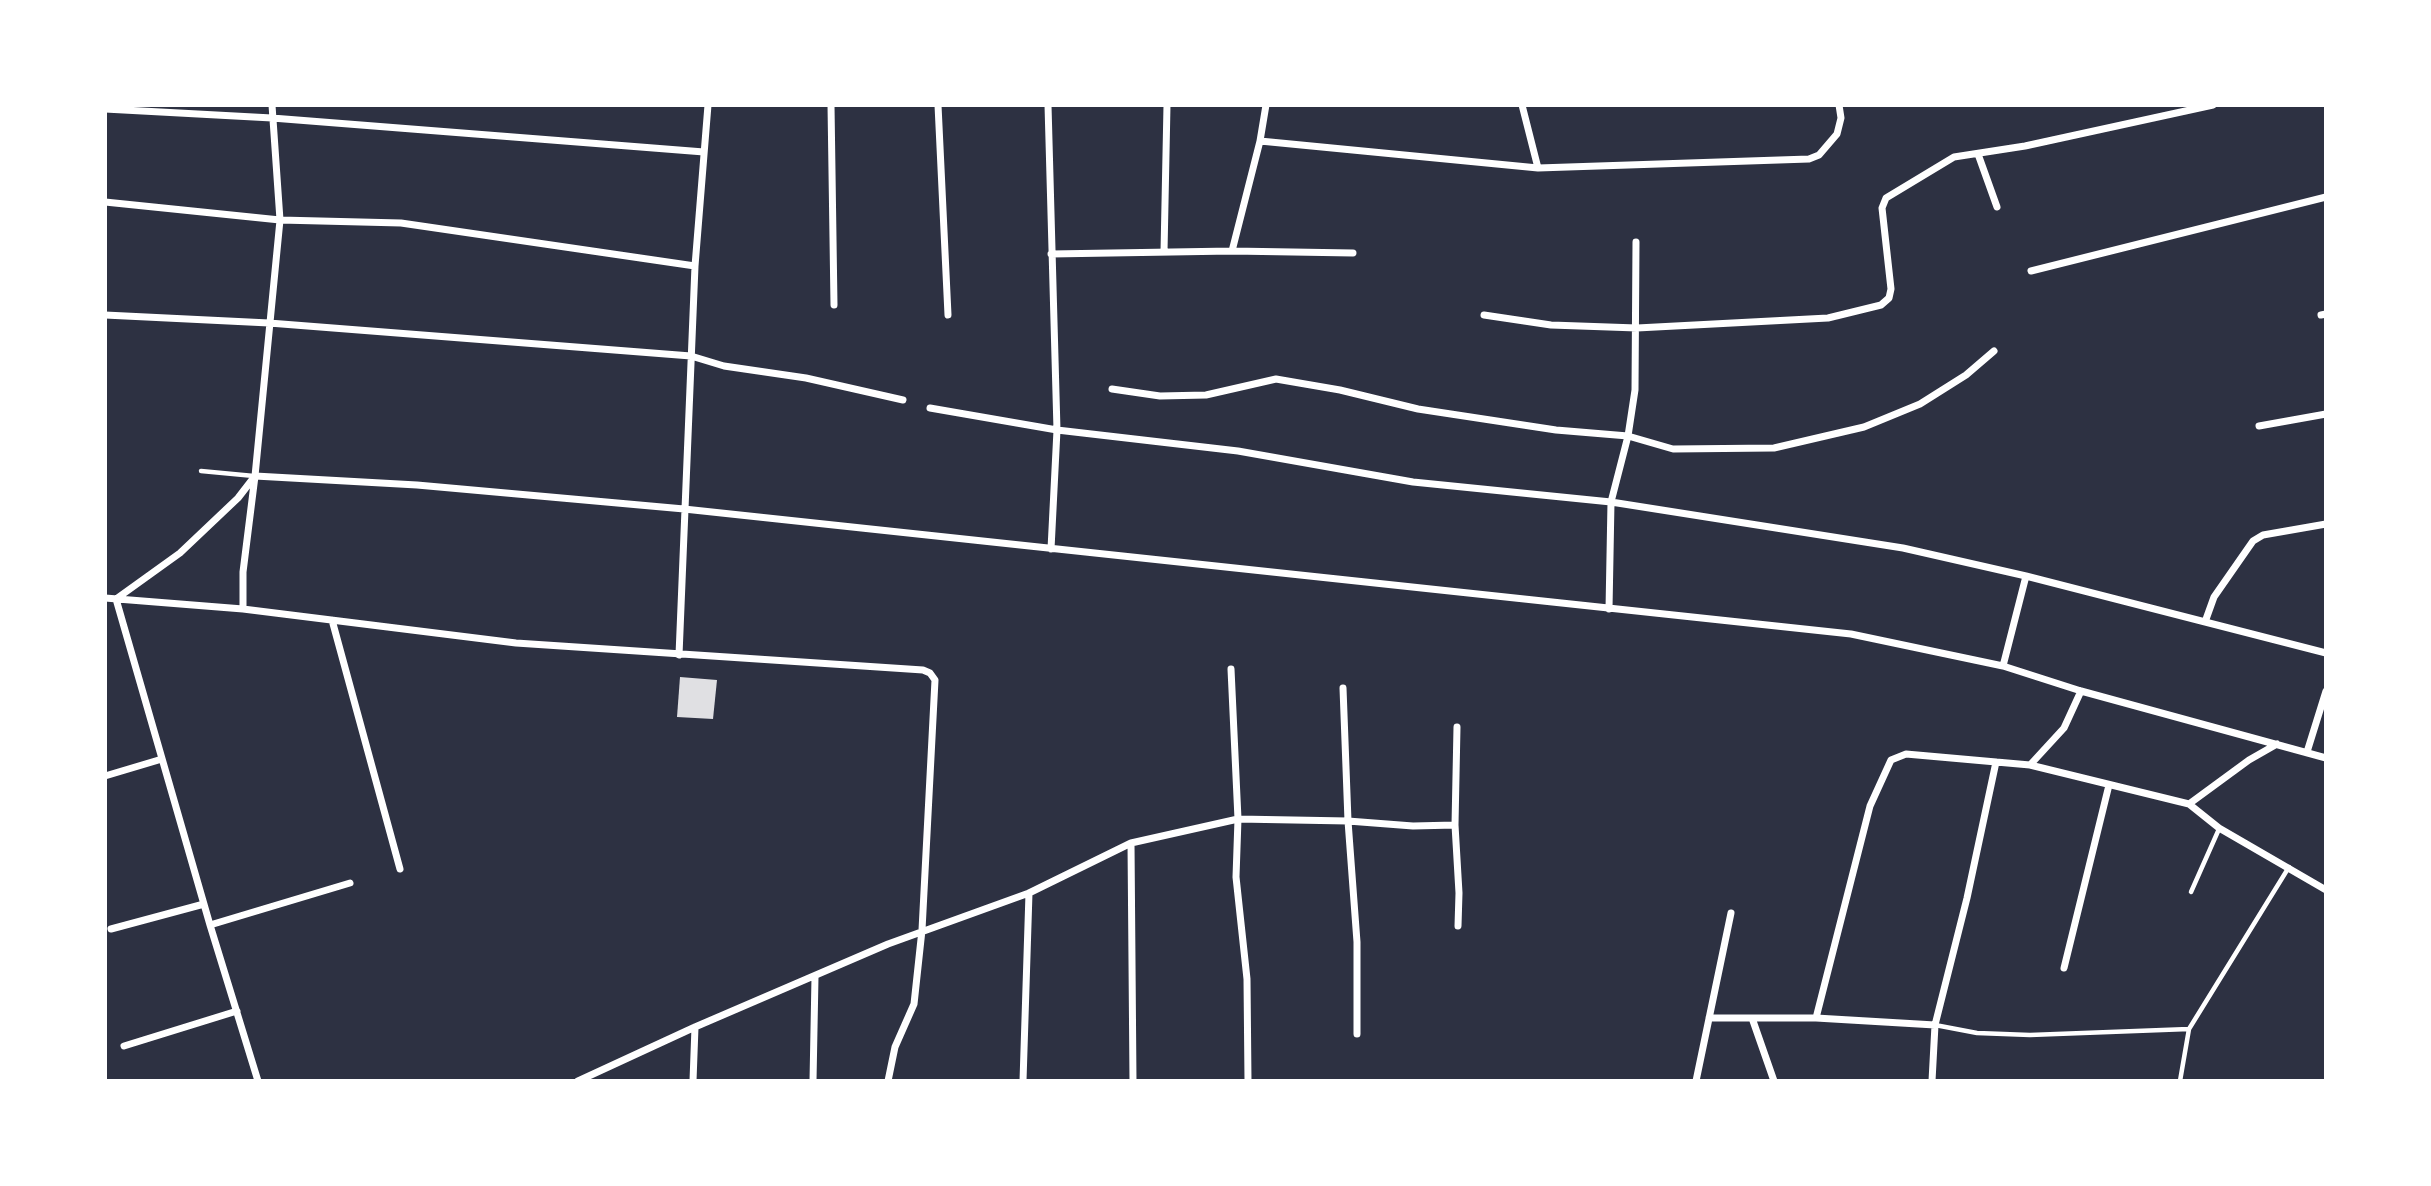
<!DOCTYPE html>
<style>
body{margin:0}
#map{position:relative;width:2431px;height:1186px;overflow:hidden;background:#2d3142;font-family:Mulish,sans-serif}
canvas{display:block}
.frame{position:absolute;inset:0;border:107px solid #fff;pointer-events:none}
</style>
<div id="map">
<canvas width="2431" height="1186"></canvas>
<div class="frame"></div>
</div>
<script>
const c = document.querySelector('canvas').getContext('2d');
c.lineJoin = 'round';
function fill(path, color) {
  c.fillStyle = color;
  c.fill(path, 'evenodd');
}
function poly(rows) {
  const path = new Path2D();
  for (const r of rows) {
    path.moveTo(r[0], r[1]);
    for (let i = 2; i < r.length; i += 2) path.lineTo(r[i], r[i + 1]);
  }
  return path;
}
function strokePath(path, color, width, dash) {
  c.strokeStyle = color;
  c.lineWidth = width;
  c.lineCap = dash ? 'butt' : 'round';
  c.setLineDash(dash || []);
  c.stroke(path);
}
fill(poly([
 [680,677,717,680,713,719,677,717]
]), '#e0e0e3');
strokePath(poly([
 [201,471,254,476],
 [2191,892,2219,829],
 [1935,1025,1977,1033,2030,1035,2189,1029],
 [2180,1081,2189,1029,2289,867]
]), '#fff', 4.5);
strokePath(poly([
 [831,105,834,305],
 [938,105,948,315],
 [1048,105,1057,430,1051,549],
 [1522,105,1538,168],
 [105,109,272,118,704,152],
 [1260,141,1538,168,1809,159,1819,155,1837,134,1841,118,1839,105],
 [1978,154,1997,207],
 [105,202,280,220,401,223,695,266],
 [1232,251,1353,253],
 [1164,252,1167,105],
 [1051,254,1232,251,1260,141,1266,105],
 [2031,271,2326,197],
 [105,315,269,323,691,356,724,366,806,378,903,400],
 [1484,315,1551,325,1637,328,1828,318,1881,305,1889,298,1891,289,1882,208,1886,198,1954,157,2025,146,2213,105],
 [2321,315,2326,314],
 [1112,389,1160,396,1206,395,1276,379,1340,390,1418,409,1556,430,1628,436,1673,449,1774,448,1864,427,1920,404,1966,375,1994,351],
 [930,408,1057,430,1238,451,1413,482,1611,502,1903,548,2026,576,2326,653],
 [2259,426,2326,414],
 [255,476,417,485,684,509,1851,634,2003,666,2081,691,2326,758],
 [255,476,238,498,180,553,116,599,210,925,258,1081],
 [105,598,243,609,516,643,923,670,930,673,935,680,922,930,914,1004,895,1047,888,1081],
 [243,609,243,572,255,476,280,220,272,105],
 [1609,609,1611,502,1628,436,1635,390,1636,242],
 [332,620,400,869],
 [2205,622,2214,597,2253,541,2263,535,2326,524],
 [679,655,695,266,708,105],
 [2003,666,2026,576],
 [1231,669,1238,819,1236,877,1247,979,1248,1081],
 [1343,688,1348,821,1357,942,1357,1034],
 [1457,727,1455,825,1459,893,1458,926],
 [2307,752,2326,691],
 [2030,765,2189,804,2249,760,2277,744],
 [105,776,162,759],
 [2189,804,2219,828,2326,890],
 [1131,843,1133,1081],
 [210,925,350,883],
 [111,929,204,904],
 [2064,968,2109,785],
 [1709,1018,1816,1018,1935,1025],
 [1752,1018,1774,1081],
 [1816,1018,1870,806,1891,760,1906,754,2030,765,2064,728,2081,691],
 [124,1046,237,1011],
 [578,1081,695,1027,888,944,1029,893,1131,843,1238,819,1348,821,1413,826,1455,825],
 [693,1081,695,1027],
 [813,1081,815,977],
 [1023,1081,1029,893],
 [1696,1081,1731,913],
 [1932,1081,1935,1025,1967,898,1996,762]
]), '#fff', 7);
</script>
